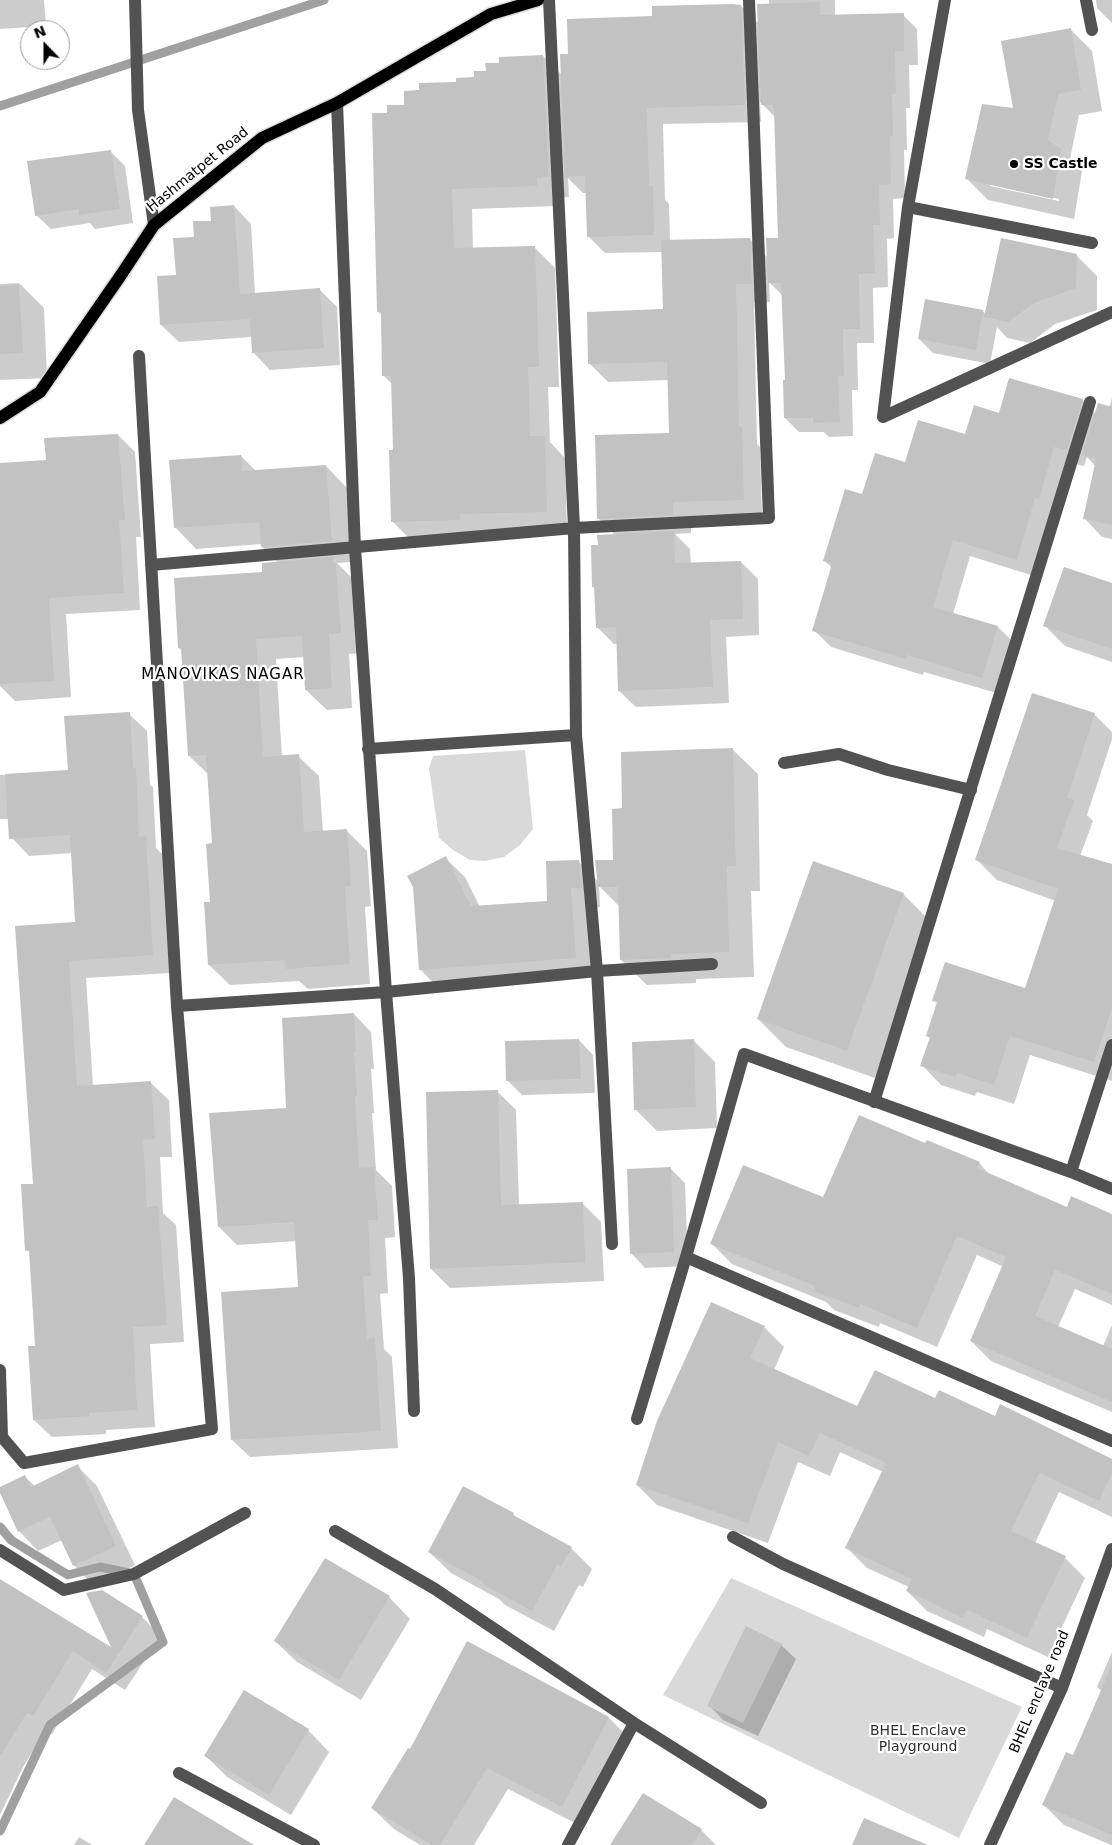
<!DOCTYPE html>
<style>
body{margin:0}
#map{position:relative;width:1112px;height:1845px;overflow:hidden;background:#fff;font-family:"DejaVu Sans",sans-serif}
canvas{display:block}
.north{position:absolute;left:20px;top:20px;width:50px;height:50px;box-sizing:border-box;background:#fff;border:1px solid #999;border-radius:50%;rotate:338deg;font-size:14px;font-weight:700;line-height:20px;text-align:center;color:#000}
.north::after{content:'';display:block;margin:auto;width:18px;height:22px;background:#000;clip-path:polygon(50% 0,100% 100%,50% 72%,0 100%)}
</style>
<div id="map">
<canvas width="1112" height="1845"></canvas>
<div class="north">N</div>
</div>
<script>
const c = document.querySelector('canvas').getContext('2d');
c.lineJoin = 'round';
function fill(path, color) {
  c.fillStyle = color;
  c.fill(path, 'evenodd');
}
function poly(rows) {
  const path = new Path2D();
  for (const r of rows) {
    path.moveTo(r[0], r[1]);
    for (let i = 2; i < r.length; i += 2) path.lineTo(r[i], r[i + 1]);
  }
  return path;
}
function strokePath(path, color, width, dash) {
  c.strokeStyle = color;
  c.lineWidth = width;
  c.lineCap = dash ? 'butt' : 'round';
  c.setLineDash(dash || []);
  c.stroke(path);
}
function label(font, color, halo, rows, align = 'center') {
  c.font = font + ' "DejaVu Sans",sans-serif';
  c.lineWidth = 4.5;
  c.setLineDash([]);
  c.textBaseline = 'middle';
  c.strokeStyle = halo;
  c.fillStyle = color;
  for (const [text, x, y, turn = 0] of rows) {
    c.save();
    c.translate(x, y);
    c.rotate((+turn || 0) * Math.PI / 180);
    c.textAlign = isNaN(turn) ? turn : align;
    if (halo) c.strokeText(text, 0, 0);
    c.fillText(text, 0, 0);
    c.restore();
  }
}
fill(poly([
 [525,750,533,829,520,845,504,857,485,861,470,860,453,850,439,838,429,768,433,756],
 [731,1578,1022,1707,959,1838,663,1695]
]), '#d9d9d9');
fill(poly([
 [0,0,44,0,46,26,0,29],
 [769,0,835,0,835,16,903,15,917,29,918,65,909,65,910,108,906,108,907,150,904,150,905,198,893,199,894,238,887,239,888,287,873,288,874,343,857,343,858,390,852,390,853,436,829,437,824,432,799,432,785,418,787,382,783,296,769,282,770,302,754,302,757,444,760,447,762,518,691,520,691,533,675,534,690,549,691,564,741,562,758,579,759,635,726,637,729,703,636,707,619,691,618,644,614,644,597,627,596,589,593,586,599,546,615,535,598,518,670,434,669,380,608,382,589,363,664,310,663,252,605,253,588,236,587,193,583,193,568,178,569,197,557,198,557,206,472,209,473,249,535,248,555,268,559,387,548,387,550,442,565,458,567,532,413,542,392,521,395,451,393,385,383,375,382,315,378,312,388,114,405,106,420,92,475,78,500,64,543,56,562,75,569,55,653,17,653,7,740,5,759,24,769,4],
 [760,102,775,117,779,239,768,258,750,239,670,241,669,204,665,200,663,124,761,122],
 [1096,0,1112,0,1112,23,1097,8],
 [1071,30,1092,51,1102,111,1079,115,1070,159,1082,171,1074,219,988,200,967,179],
 [990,183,1059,199,1059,201,990,186],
 [110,151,125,166,133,223,95,229,90,223,51,229,36,215,28,162],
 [234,206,251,224,255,294,320,290,337,307,340,365,270,370,253,352,252,337,179,342,161,325,178,276,196,238,212,222],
 [1076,255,1097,276,1097,310,1055,324,1030,343,1007,338,997,327,990,364,933,353,919,339,983,311,986,315],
 [19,283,44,308,47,378,0,380,0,284],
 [1112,398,1112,539,1102,537,1084,518,1096,467,1087,457,1084,466,1071,463,1034,576,970,556,953,614,998,627,1015,644,1000,694,924,672,923,675,831,647,814,630,832,568,825,561,863,496,906,463,966,435,1000,415,1082,400,1096,414,1109,408],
 [118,435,135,452,141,537,136,537,140,610,66,614,71,697,15,701,0,686,0,464,47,461],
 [241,456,256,471,326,466,347,488,352,562,337,563,353,579,361,653,349,654,352,708,327,710,306,690,304,657,276,659,282,757,298,756,319,776,323,832,346,830,367,851,371,906,365,907,370,984,308,989,299,981,230,985,209,965,213,844,209,775,189,756,182,651,179,648,264,573,278,563,262,547,262,544,196,549,175,527],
 [1112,584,1112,662,1065,646,1045,626],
 [129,714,147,731,150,785,153,787,156,848,163,855,170,973,86,978,93,1086,151,1083,169,1100,172,1157,160,1157,163,1213,176,1225,184,1342,150,1344,155,1427,106,1430,106,1434,52,1437,34,1420,36,1347,31,1254,27,1250,34,1185,17,927,77,923,73,853,29,856,12,838,10,819,0,819,0,775,69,771],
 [1094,714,1112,732,1112,739,1087,815,1093,821,1080,856,1112,865,1112,1081,1030,1055,1014,1104,977,1092,975,1096,941,1085,922,1065,931,1039,927,1036,938,1004,934,1000,1026,990,1056,901,997,880,977,860],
 [732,749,758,774,760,891,751,891,754,977,696,979,696,983,647,985,621,960,620,907,599,886,600,907,590,907,595,977,439,989,420,969,445,858,465,877,480,907,548,902,578,861,598,881,614,861,624,809],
 [903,894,931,922,875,1078,786,1047,758,1019],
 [354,1014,371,1032,374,1069,371,1069,374,1113,372,1113,376,1170,392,1186,395,1237,385,1238,388,1293,380,1294,384,1349,392,1357,398,1448,250,1457,232,1440,300,1288,297,1241,237,1245,219,1227,287,1109],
 [579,1040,593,1055,595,1093,522,1095,508,1081],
 [694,1041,715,1062,717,1128,657,1131,635,1109],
 [497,1091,516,1110,519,1205,582,1203,601,1222,604,1281,450,1288,431,1269],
 [926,1145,979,1163,991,1176,1067,1208,1112,1215,1112,1305,1075,1289,1058,1327,1103,1346,1112,1325,1112,1412,991,1361,971,1341,1004,1267,977,1255,937,1347,880,1323,879,1327,834,1310,826,1302,732,1264,712,1244,824,1199],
 [671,1169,685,1183,688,1266,645,1268,631,1253],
 [764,1327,784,1347,774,1370,858,1407,936,1400,995,1418,1112,1460,1112,1517,1059,1492,1035,1543,1065,1558,1085,1578,1048,1657,987,1629,984,1637,927,1611,907,1591,909,1587,867,1568,847,1548,883,1472,840,1452,830,1476,798,1462,768,1543,657,1505,637,1485],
 [77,1466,97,1486,135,1565,93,1585,74,1565,62,1540,38,1551,19,1531,0,1490,0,1488,25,1477,35,1486],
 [513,1514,519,1520,571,1548,592,1569,583,1587,579,1585,554,1631,505,1605,499,1599,451,1573,429,1552],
 [0,1580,114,1650,102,1591,142,1617,161,1636,125,1690,92,1669,52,1734,46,1730,23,1767,0,1815],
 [389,1597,410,1619,361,1700,297,1662,275,1641],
 [781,1645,796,1659,758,1736,723,1720,709,1705],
 [1112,1652,1112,1845,1111,1845,1064,1825,1044,1805,1073,1756,1102,1691,1097,1687],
 [609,1718,630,1739,583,1827,508,1789,474,1845,420,1845,394,1829,372,1808],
 [308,1730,329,1752,291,1815,227,1777,206,1756],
 [644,1794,701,1830,716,1845,612,1845],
 [79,1837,92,1845,74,1845]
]), '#0003');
strokePath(poly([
 [0,106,324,0],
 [0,1527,11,1540,68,1575,100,1567,134,1574,163,1642,50,1725,0,1831]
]), '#a0a0a0', 9);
fill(poly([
 [820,2,820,15,904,13,904,51,895,51,896,94,892,94,893,136,890,136,891,184,879,185,880,225,873,225,875,273,859,274,860,329,843,329,844,376,838,376,840,422,813,423,813,418,784,418,783,380,785,380,781,283,768,283,766,238,778,238,774,110,773,105,761,105,757,4],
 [733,4,741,5,745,105,647,108,649,186,653,186,654,235,587,237,585,176,565,177,560,54,568,54,567,19,652,16,652,6],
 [1071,28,1081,90,1058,94,1048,140,1061,149,1053,199,965,179,982,104,1013,108,1001,41],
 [543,55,549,177,537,178,537,186,452,189,454,248,535,246,539,367,528,367,530,436,545,436,547,512,460,514,460,520,391,522,389,450,393,450,391,376,382,376,381,312,377,312,372,113,387,113,387,105,404,105,404,91,419,90,419,83,456,82,456,78,474,77,474,71,486,71,485,63,499,63,499,57],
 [111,150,120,209,79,215,79,209,35,216,27,161],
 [234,205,240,294,320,288,324,348,252,353,250,319,160,325,157,276,176,275,173,238,194,237,193,221,211,221,210,207],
 [750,238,752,284,736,284,739,427,742,427,744,500,673,502,673,515,597,519,595,435,669,433,667,362,588,364,587,312,663,309,661,240],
 [1001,238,1077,254,1076,288,1034,303,1008,322,984,317],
 [19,285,23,353,0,354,0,286],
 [925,299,983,310,976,350,918,339],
 [1009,378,1083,399,1067,450,1054,447,1039,499,1035,498,1017,560,953,540,933,607,998,626,982,678,907,655,906,659,812,631,832,564,823,561,845,489,862,494,875,453,905,462,918,420,965,434,974,405,999,413],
 [1098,403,1112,407,1112,525,1083,519,1096,459,1082,455],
 [118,434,125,520,119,520,124,593,49,598,54,681,0,684,0,463,46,460,44,438],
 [241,455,242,471,326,465,332,541,261,547,259,522,174,528,169,460],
 [674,531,675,563,741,561,743,619,710,620,713,687,618,691,616,627,596,628,594,587,592,587,591,545,598,545,597,535],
 [333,557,333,563,336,563,341,633,329,634,332,688,305,690,302,636,256,639,263,757,299,754,304,832,347,829,351,886,345,887,350,964,286,969,285,960,208,965,204,902,210,902,206,844,212,843,206,755,188,756,181,648,178,648,174,578,262,572,262,563],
 [1064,567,1112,583,1112,649,1043,626],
 [1032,693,1095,713,1067,798,1074,800,1057,848,1112,864,1112,1008,1094,1062,1010,1036,994,1085,957,1073,956,1077,920,1066,930,1037,926,1036,937,1002,932,1001,945,962,1025,988,1058,889,975,860],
 [130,712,133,768,136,768,139,837,146,836,153,955,69,961,77,1086,151,1081,155,1139,143,1140,147,1207,158,1206,167,1325,133,1327,137,1410,89,1413,89,1416,33,1420,28,1346,35,1346,29,1250,25,1251,21,1184,33,1184,15,926,75,922,70,835,9,839,5,774,68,770,64,716],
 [733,748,736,866,727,866,729,952,671,954,671,958,620,960,618,887,598,887,595,860,613,860,612,809,622,808,621,752],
 [446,856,471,906,547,901,546,861,579,860,581,888,571,888,576,958,419,970,413,887,407,876],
 [813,861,904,893,847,1051,757,1019],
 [354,1013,356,1052,354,1052,357,1096,355,1096,359,1168,374,1167,378,1220,368,1220,371,1276,363,1276,367,1339,375,1338,381,1431,231,1440,221,1292,298,1287,294,1222,218,1227,209,1113,286,1108,282,1018],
 [579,1039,581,1079,506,1081,505,1041],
 [694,1039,696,1107,634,1110,632,1042],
 [498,1090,501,1205,583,1202,585,1262,430,1269,426,1092],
 [859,1115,925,1143,927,1140,980,1162,977,1168,1067,1207,1071,1196,1112,1214,1112,1294,1055,1270,1035,1316,1112,1349,1112,1402,970,1341,1006,1257,957,1236,917,1328,860,1304,859,1308,813,1291,815,1286,710,1244,743,1165,823,1197],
 [671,1167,674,1252,630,1254,627,1169],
 [711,1302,765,1326,750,1358,857,1406,875,1370,935,1398,939,1390,995,1416,1000,1404,1112,1459,1112,1474,1099,1501,1039,1473,1011,1531,1066,1556,1027,1638,967,1610,963,1618,906,1591,912,1579,845,1548,886,1463,820,1433,809,1456,778,1442,748,1523,636,1485,657,1421],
 [78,1464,116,1546,73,1566,50,1517,18,1532,0,1493,0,1487,25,1475,31,1487],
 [463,1486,514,1513,513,1515,572,1547,561,1567,557,1565,532,1611,483,1584,484,1582,428,1552],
 [325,1558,390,1596,339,1680,274,1641],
 [0,1579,111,1647,86,1593,102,1590,143,1616,106,1673,73,1651,33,1716,27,1713,0,1756],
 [746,1626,782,1644,743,1723,707,1706],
 [467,1641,609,1717,562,1807,487,1768,440,1845,432,1845,371,1808,408,1748,410,1749],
 [1112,1665,1112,1835,1042,1805,1066,1752,1073,1755],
 [244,1690,309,1729,269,1795,204,1756],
 [643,1793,702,1829,692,1845,610,1845],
 [174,1797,254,1845,144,1845],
 [864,1818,928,1845,852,1845]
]), '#c2c2c2');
const major = poly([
 [0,418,40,392,121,275,154,225,262,138,337,103,491,14,538,0]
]);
strokePath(major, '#dbdbdb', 15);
strokePath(poly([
 [135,0,138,110,154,225],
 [549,0,574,528,576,735,597,971,612,1244],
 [1086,0,1092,30],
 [337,103,355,548,386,992,409,1278,414,1411],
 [908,207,1092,243],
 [883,417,908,207,945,0],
 [883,417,1112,312],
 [151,565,574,528,769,518,749,0],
 [368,749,576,735],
 [784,763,839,754,888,770,971,790],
 [177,1006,386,992,597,971,712,964],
 [874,1102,1090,402],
 [1071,1172,1112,1045],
 [686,1257,1112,1441],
 [0,1370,2,1437,24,1463,212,1429,177,1006,139,356],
 [637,1419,686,1257,744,1054,1071,1172,1112,1189],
 [335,1531,435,1589,634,1723,568,1845],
 [733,1537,783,1564,1062,1688],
 [0,1550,64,1590,134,1574,245,1513],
 [634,1723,761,1803],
 [179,1773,314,1845],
 [990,1845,1062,1688,1112,1549]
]), '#525252', 12);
strokePath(major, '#000', 12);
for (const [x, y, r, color] of [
 [1014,164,5,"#000"]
]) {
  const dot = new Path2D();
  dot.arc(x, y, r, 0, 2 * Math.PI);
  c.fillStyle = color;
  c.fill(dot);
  strokePath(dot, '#fff', 2);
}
label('bold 14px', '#000', '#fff', [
 ["SS Castle",1024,164]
], 'left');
label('14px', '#000', '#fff', [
 ["Hashmatpet Road",198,170,-39],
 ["BHEL enclave road",1040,1692,-67]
]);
label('14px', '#303030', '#fff', [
 ["BHEL Enclave",918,1731],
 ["Playground",918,1747]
]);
c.letterSpacing = '1px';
label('15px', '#000', '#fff', [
 ["MANOVIKAS NAGAR",223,675]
]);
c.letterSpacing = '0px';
</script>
